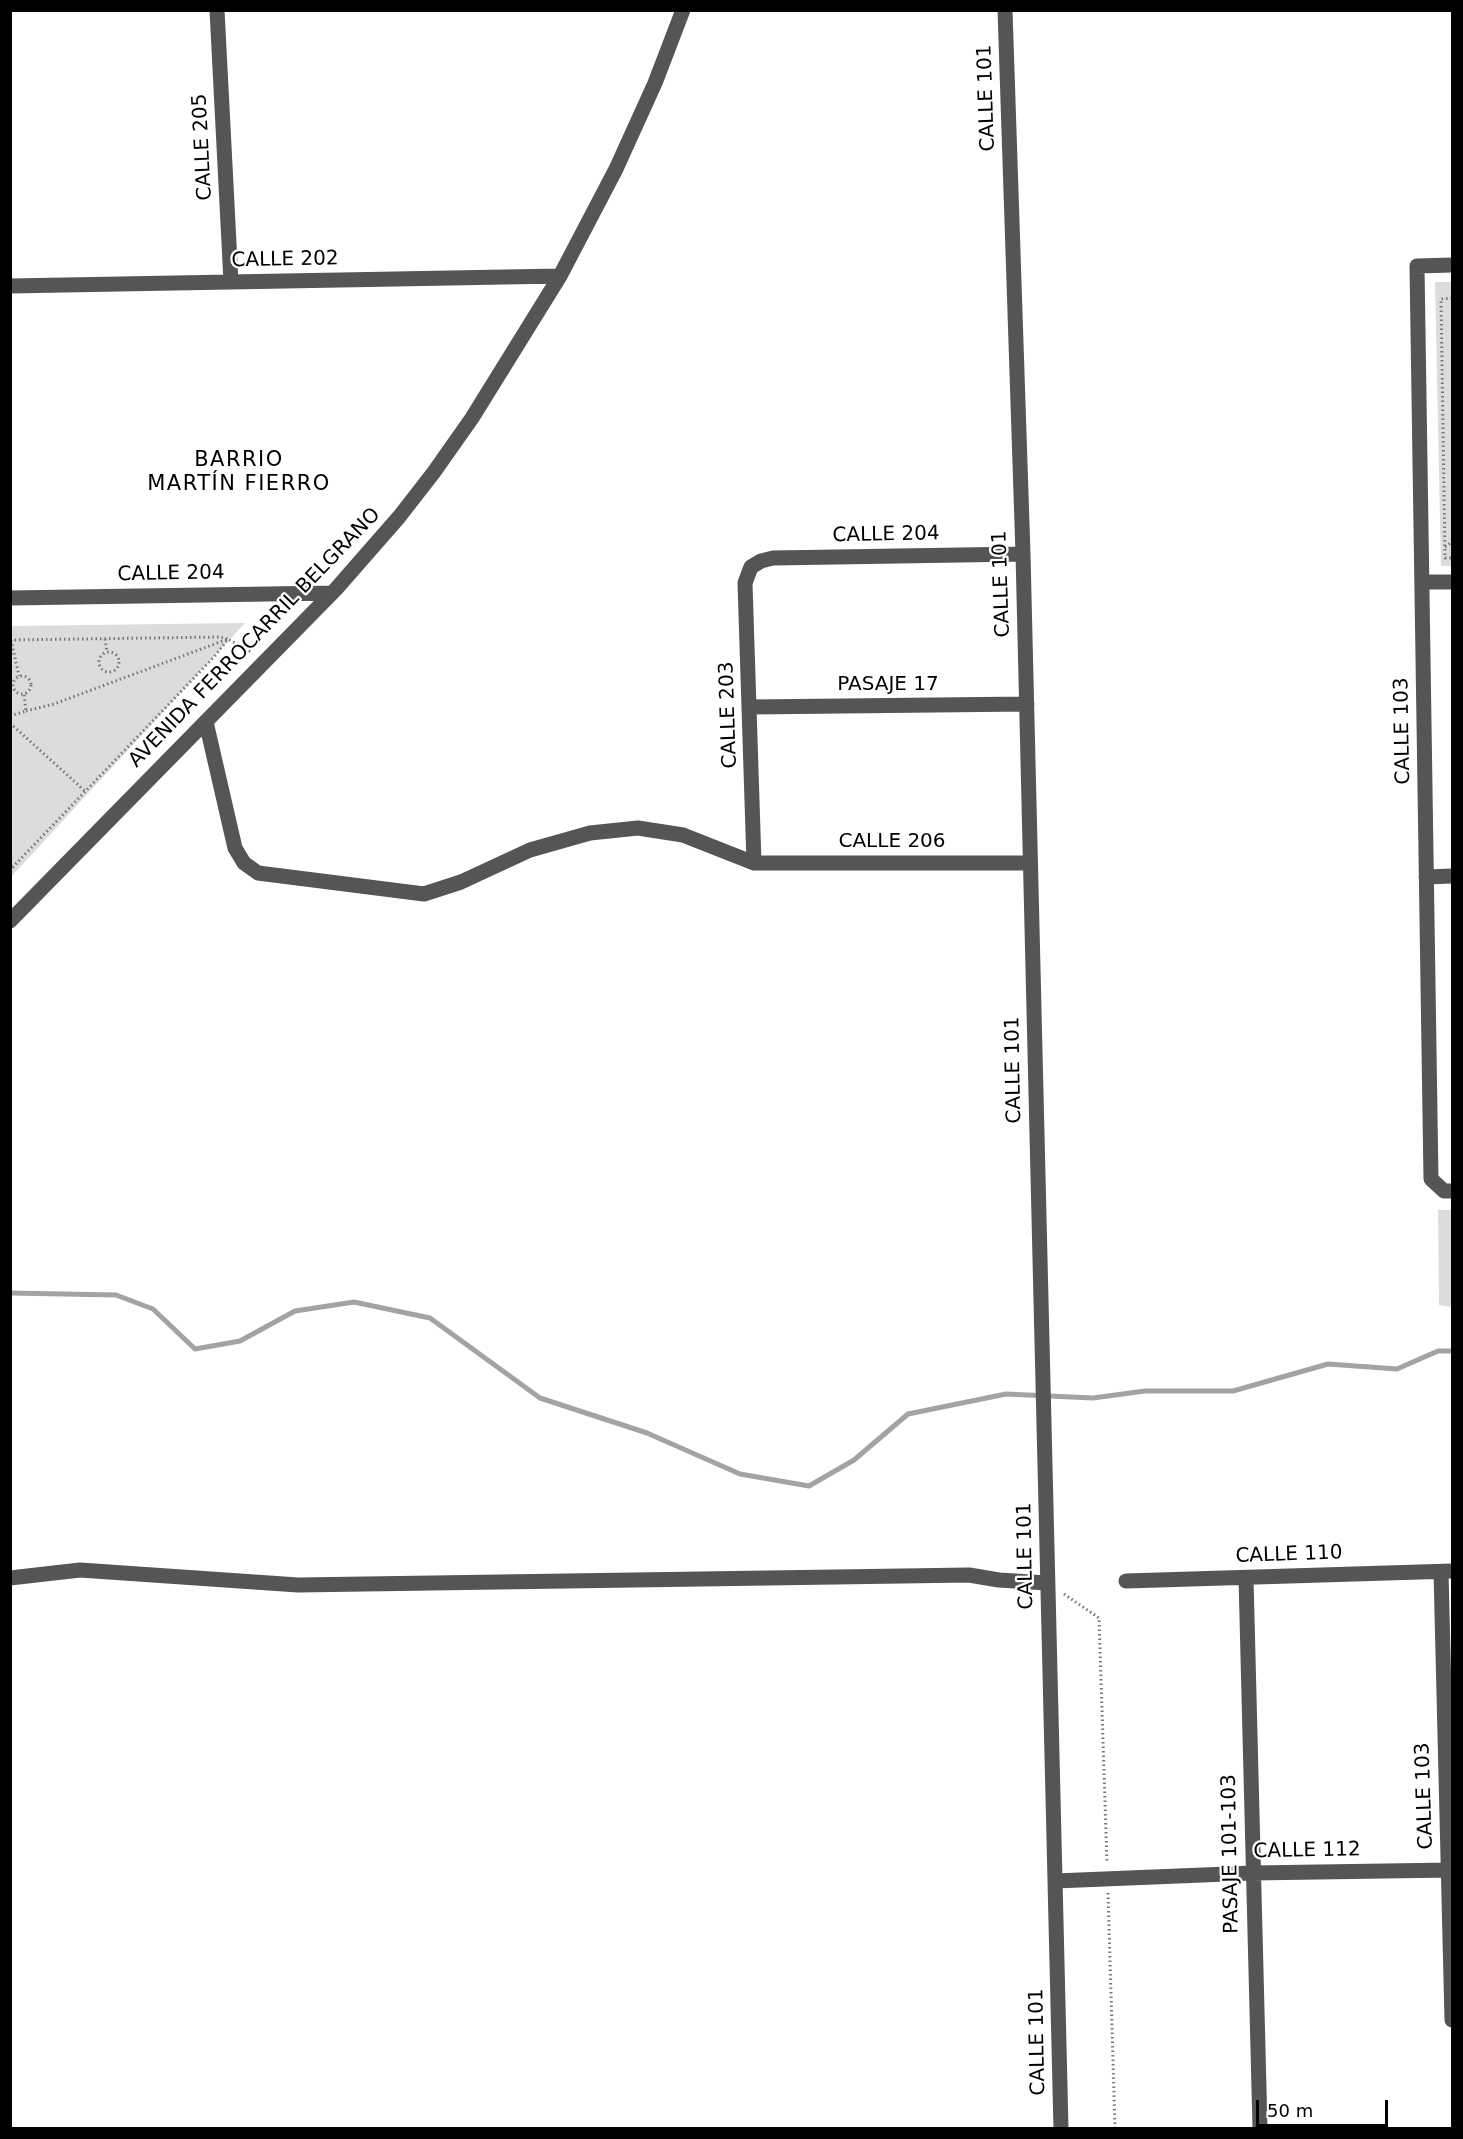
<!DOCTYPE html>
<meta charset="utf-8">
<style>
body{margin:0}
#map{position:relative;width:1463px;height:2139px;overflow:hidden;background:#fff;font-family:"DejaVu Sans",sans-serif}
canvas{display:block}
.frame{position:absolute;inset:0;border:12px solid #000;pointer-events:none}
.scale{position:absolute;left:1256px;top:2100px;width:132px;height:27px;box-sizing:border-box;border:3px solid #000;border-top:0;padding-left:8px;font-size:18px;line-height:21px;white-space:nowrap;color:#000;-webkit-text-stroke:4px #fff;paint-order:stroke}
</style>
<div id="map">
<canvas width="1463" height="2139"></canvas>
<div class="frame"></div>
<div class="scale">50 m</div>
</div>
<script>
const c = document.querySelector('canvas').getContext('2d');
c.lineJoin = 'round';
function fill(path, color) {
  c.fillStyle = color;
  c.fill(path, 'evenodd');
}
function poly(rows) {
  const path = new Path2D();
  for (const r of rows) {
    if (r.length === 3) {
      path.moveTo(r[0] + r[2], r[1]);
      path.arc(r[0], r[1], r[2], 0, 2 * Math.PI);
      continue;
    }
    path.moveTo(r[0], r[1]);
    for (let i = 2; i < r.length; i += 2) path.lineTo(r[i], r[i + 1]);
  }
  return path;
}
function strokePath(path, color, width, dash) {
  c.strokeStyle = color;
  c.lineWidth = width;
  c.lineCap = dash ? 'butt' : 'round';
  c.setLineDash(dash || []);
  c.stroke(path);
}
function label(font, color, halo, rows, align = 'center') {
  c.font = font + ' "DejaVu Sans",sans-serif';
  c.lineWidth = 4.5;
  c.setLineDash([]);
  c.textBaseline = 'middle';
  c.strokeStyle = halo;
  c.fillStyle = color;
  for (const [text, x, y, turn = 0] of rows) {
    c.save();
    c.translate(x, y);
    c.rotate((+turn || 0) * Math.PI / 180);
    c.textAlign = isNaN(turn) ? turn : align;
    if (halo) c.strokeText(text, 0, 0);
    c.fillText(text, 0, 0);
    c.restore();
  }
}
fill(poly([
 [1435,282,1452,282,1452,566,1441,566],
 [245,623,11,877,11,626],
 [1438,1210,1452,1210,1452,1307,1439,1305]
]), '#dcdcdc');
strokePath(poly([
 [10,1293,116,1295,153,1309,195,1349,240,1341,295,1311,354,1302,430,1318,540,1398,647,1433,740,1474,809,1486,854,1460,908,1414,1006,1394,1093,1398,1145,1391,1233,1391,1328,1364,1397,1369,1438,1351,1452,1351]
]), '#a3a3a3', 5);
strokePath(poly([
 [1452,298,1441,299,1445,558,1452,558],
 [1445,547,1452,542],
 [105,639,107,652],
 [10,640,220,637,228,639,214,657,10,870],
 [11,640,19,676],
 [109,662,10],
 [22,685,9],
 [26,711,54,704,228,639,251,652],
 [10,716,26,711,24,694],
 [10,723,86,792],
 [1064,1594,1099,1618,1107,1863],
 [1108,1893,1115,2128]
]), '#777', 3, [1.5, 3]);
strokePath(poly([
 [217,10,231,282],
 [1005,10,1023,554,1061,2128],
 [1452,265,1417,266,1431,1179,1444,1191,1452,1191],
 [10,286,560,276],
 [1422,582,1452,582],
 [10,598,332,593],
 [750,707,1027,704],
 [206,722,235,848,244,863,258,873,424,894,461,882,530,850,590,833,638,828,683,835,754,863,1030,863],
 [754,863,745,583,751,567,761,561,773,558,1023,554],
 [1426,877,1452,876],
 [10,921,336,589,399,517,434,472,472,418,560,276,616,169,655,83,683,10],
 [1441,1572,1452,2020],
 [10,1578,80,1570,298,1585,969,1575,999,1580,1047,1583],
 [1246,1578,1260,2128],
 [1126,1581,1452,1571],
 [1055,1881,1252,1873,1452,1870]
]), '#555', 15);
label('20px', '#000', '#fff', [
 ["CALLE 101",987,98,-92],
 ["CALLE 205",203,147,-93],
 ["CALLE 202",285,260,-1],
 ["CALLE 204",886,535,-1],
 ["CALLE 204",171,574,-1],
 ["CALLE 101",1002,584,-92],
 ["AVENIDA FERROCARRIL BELGRANO",255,638,-46],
 ["PASAJE 17",888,685],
 ["CALLE 203",729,715,-92],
 ["CALLE 103",1403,731,-91],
 ["CALLE 206",892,842],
 ["CALLE 101",1014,1070,-91],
 ["CALLE 110",1289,1555,-2],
 ["CALLE 101",1026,1556,-91],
 ["CALLE 103",1425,1796,-92],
 ["CALLE 112",1307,1851,-1],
 ["PASAJE 101-103",1231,1854,-91],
 ["CALLE 101",1038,2042,-91]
]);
c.letterSpacing = '1.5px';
label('21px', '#000', '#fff', [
 ["BARRIO",239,461],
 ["MARTÍN FIERRO",239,485]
]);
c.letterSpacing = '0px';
</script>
